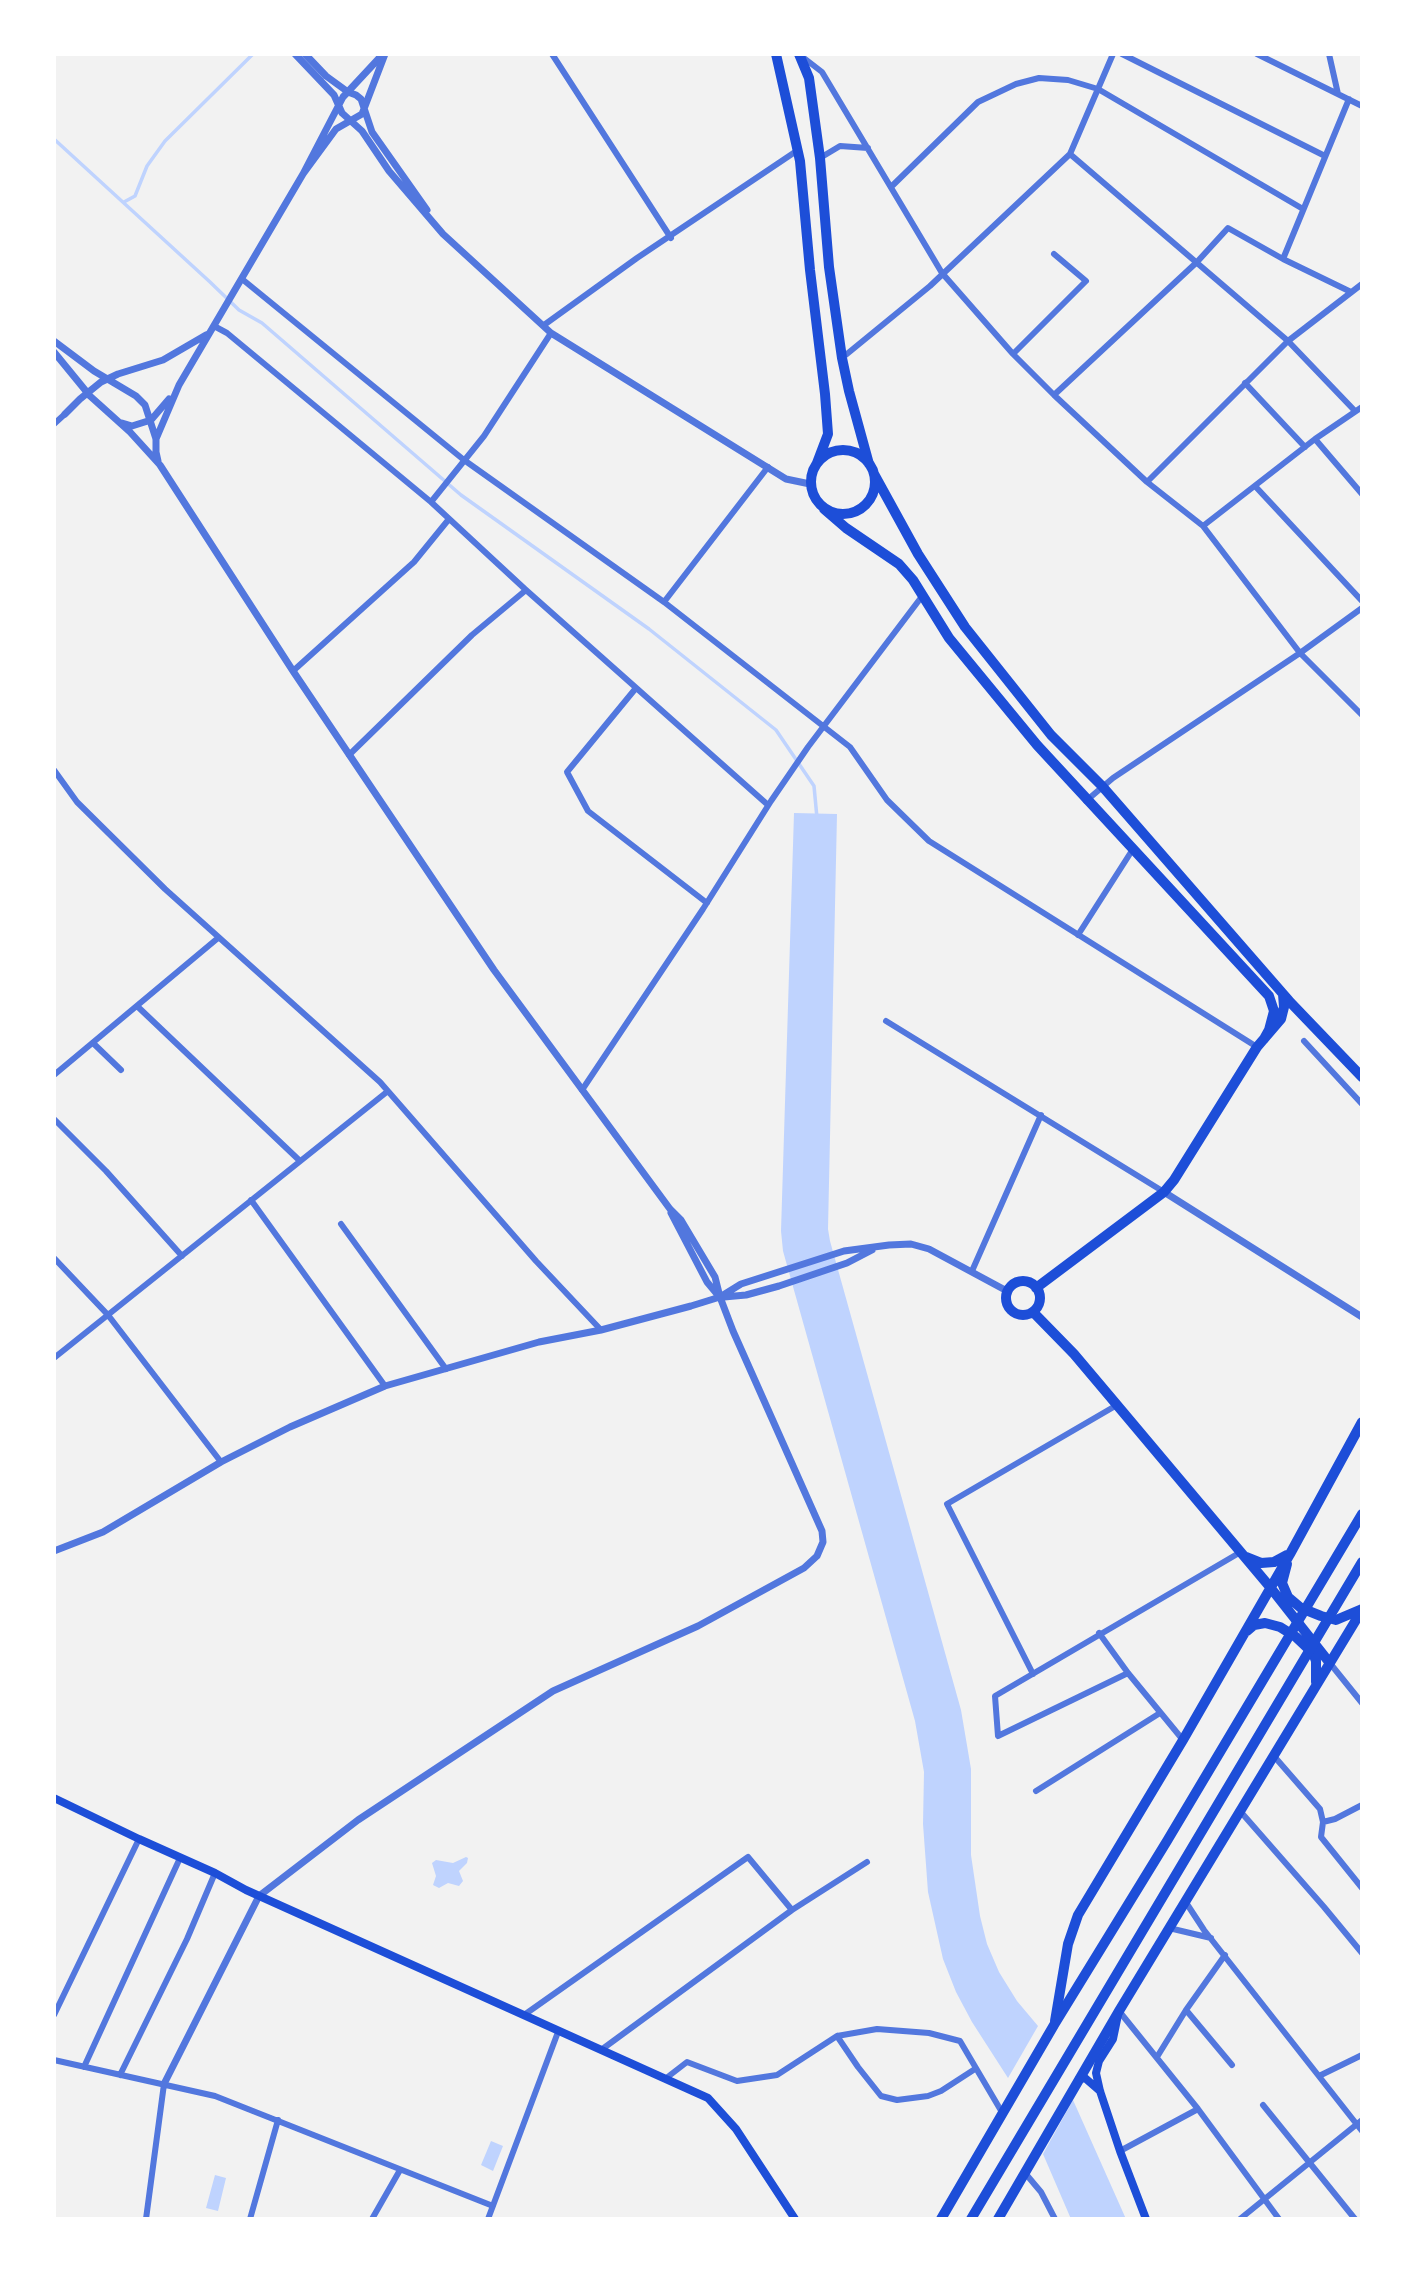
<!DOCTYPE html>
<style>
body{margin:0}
#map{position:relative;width:1416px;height:2273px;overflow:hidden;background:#f2f2f2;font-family:Lato,sans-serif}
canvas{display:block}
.frame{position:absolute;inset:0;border:56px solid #fff;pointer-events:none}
</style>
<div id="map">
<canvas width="1416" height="2273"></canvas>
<div class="frame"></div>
</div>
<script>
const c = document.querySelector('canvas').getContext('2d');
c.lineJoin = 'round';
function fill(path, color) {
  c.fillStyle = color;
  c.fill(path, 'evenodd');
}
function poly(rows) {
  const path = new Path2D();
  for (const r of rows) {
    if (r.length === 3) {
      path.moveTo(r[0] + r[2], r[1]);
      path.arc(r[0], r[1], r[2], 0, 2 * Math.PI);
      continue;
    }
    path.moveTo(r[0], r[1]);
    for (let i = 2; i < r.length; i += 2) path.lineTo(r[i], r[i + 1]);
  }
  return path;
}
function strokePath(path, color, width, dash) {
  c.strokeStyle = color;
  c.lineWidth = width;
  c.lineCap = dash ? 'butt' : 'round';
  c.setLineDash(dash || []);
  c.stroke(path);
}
fill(poly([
 [794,813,837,814,828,1229,830,1241,961,1710,971,1769,971,1855,980,1916,987,1944,999,1972,1017,2001,1038,2026,1008,2078,972,2022,956,1992,943,1959,928,1892,923,1824,924,1772,915,1721,783,1251,781,1231],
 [466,1857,468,1858,467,1863,459,1871,463,1881,459,1886,448,1883,439,1888,433,1885,436,1876,432,1863,436,1860,453,1863],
 [1073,2100,1126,2219,1071,2219,1043,2154],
 [491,2141,503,2146,493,2171,481,2165],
 [215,2175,226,2178,218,2211,206,2208]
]), '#bfd3fe');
strokePath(poly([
 [54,139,210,282,239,310,262,323,461,495,649,629,776,730,814,786,817,818],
 [124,202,135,196,147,166,165,141,253,54]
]), '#bfd3fe', 3.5);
strokePath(poly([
 [552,54,671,238],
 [1122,54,1325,156],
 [1257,54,1362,106],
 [1329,54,1338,94],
 [800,55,822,72,942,273,1013,354,1054,395,1147,482,1203,526,1300,653,1362,715],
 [1070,154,1288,341,1355,411],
 [820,158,840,146,868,148],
 [891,187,978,102,1016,84,1039,78,1068,80,1098,89,1303,209],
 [1283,259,1349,99],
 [242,279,464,460,664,602,850,747,887,800,929,841,1257,1047],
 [544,325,637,258,798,150],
 [214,326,227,333,431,502,526,590,768,805],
 [1013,354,1086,281,1054,254],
 [842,358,930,286,1070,154,1113,54],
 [1245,383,1305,447],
 [1054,395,1197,262,1228,228,1283,259,1351,292],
 [54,424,65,414],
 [1315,439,1362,494],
 [1147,482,1288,341,1362,284],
 [1255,486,1362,601],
 [431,502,484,436,551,333],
 [1203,526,1315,439,1362,407],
 [664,602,768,467],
 [293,671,414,562,449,519],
 [636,688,567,772,588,811,707,903],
 [349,755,472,635,526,590],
 [54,770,77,802,165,889,380,1082,536,1261,601,1330],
 [1086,801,1113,778,1300,653,1362,608],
 [1078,935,1133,849],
 [137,1006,300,1161],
 [886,1021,1164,1192],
 [1304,1041,1362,1104],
 [93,1043,121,1070],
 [54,1075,218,938],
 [582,1090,703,909,771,801,808,747,923,595],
 [54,1119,106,1171,182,1256],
 [251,1200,385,1386],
 [341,1224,446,1369],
 [54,1258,108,1315,221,1462],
 [972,1271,1041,1115],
 [54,1358,388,1091],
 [1099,1633,1128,1673,1183,1740],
 [1329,1662,1362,1703],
 [1128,1673,998,1736,995,1696,1239,1553],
 [1033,1674,947,1504,1117,1405],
 [1273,1755,1320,1809,1323,1822,1321,1837,1362,1888],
 [1036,1791,1160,1713],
 [1240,1811,1324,1907,1362,1953],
 [1323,1822,1335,1819,1362,1805],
 [1185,1901,1204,1930,1362,2131],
 [1169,1928,1211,1938],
 [1186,2010,1232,2065],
 [1119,2011,1198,2109,1279,2219],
 [54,2015,139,1839],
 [524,2015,748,1857,792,1910],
 [837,2036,858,2067,881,2096,897,2100,928,2096,941,2091,975,2069],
 [601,2050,792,1910,867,1862],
 [1157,2057,1186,2010,1225,1955],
 [54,2060,215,2096,493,2206],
 [84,2067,180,1858],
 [120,2075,187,1939,215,1873],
 [1319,2076,1362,2055],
 [665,2079,687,2062,737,2081,777,2075,837,2036,877,2029,929,2033,960,2041,1003,2114],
 [1263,2105,1355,2219],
 [1120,2151,1198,2109],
 [1025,2173,1041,2192,1055,2219],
 [146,2219,164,2084],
 [250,2219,278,2120],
 [372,2219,400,2170],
 [488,2219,558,2032],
 [1240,2219,1362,2120]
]), '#5277de', 6);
strokePath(poly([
 [295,54,334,95,342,113,362,131,389,171,443,234,551,333,786,479,810,484],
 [305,54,326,76,348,92,356,95,361,99,372,132,427,210],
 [383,54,343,97,303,174,336,129,362,114,385,54],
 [54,341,94,371,136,396,145,405,156,439,156,452,158,461],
 [54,352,90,396,130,432,160,465,293,671,494,970,670,1209,681,1220,715,1277,720,1297,733,1331,822,1531,823,1542,817,1556,804,1568,698,1626,553,1691,358,1820,259,1896,164,2084],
 [65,414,80,399,101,382,118,374,163,360,206,335],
 [122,423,132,426,151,420,169,399],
 [156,439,179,385,303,174],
 [1164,1192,1362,1317],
 [671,1213,707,1282,717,1294],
 [724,1297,746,1295,779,1286,847,1263,872,1250],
 [54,1551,103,1532,221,1462,290,1427,385,1386,539,1342,601,1330,691,1306,720,1297,741,1284,844,1251,889,1245,911,1244,929,1249,1007,1291]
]), '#5277de', 7);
strokePath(poly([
 [54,1798,139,1839,215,1873,246,1890,708,2098,736,2129,795,2219],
 [1118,2015,1113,2039,1099,2061,1096,2073,1100,2091,1120,2151,1146,2219],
 [1079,2079,1085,2078,1100,2091]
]), '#1d4ed8', 8);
strokePath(poly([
 [776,54,800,161,810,270,825,394,828,434,817,463],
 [799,54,809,78,820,158,829,267,842,358,849,391,869,464],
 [843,482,32],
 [874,474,918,554,965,627,1051,735,1102,786,1291,1003,1362,1077],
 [824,509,846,528,899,564,913,580,949,638,1037,745,1269,996,1274,1011,1269,1030,1264,1039],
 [1023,1298,17],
 [1036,1288,1164,1192,1174,1180,1257,1047,1281,1019,1284,1007,1283,994],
 [1033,1312,1074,1354,1117,1405,1270,1587,1329,1662],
 [1246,1557,1261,1563,1274,1562,1287,1555],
 [1287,1564,1282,1583,1288,1597,1301,1608,1321,1616,1336,1620,1362,1609],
 [1247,1631,1254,1625,1265,1623,1280,1627,1296,1637,1313,1653,1316,1661,1316,1682],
 [1055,2021,1068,1944,1078,1915,1183,1740,1290,1554,1362,1422],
 [998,2219,1119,2011,1362,1610]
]), '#1d4ed8', 10);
strokePath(poly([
 [941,2219,1054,2025,1167,1841,1362,1514],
 [971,2219,1362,1562]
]), '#1d4ed8', 10);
</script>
